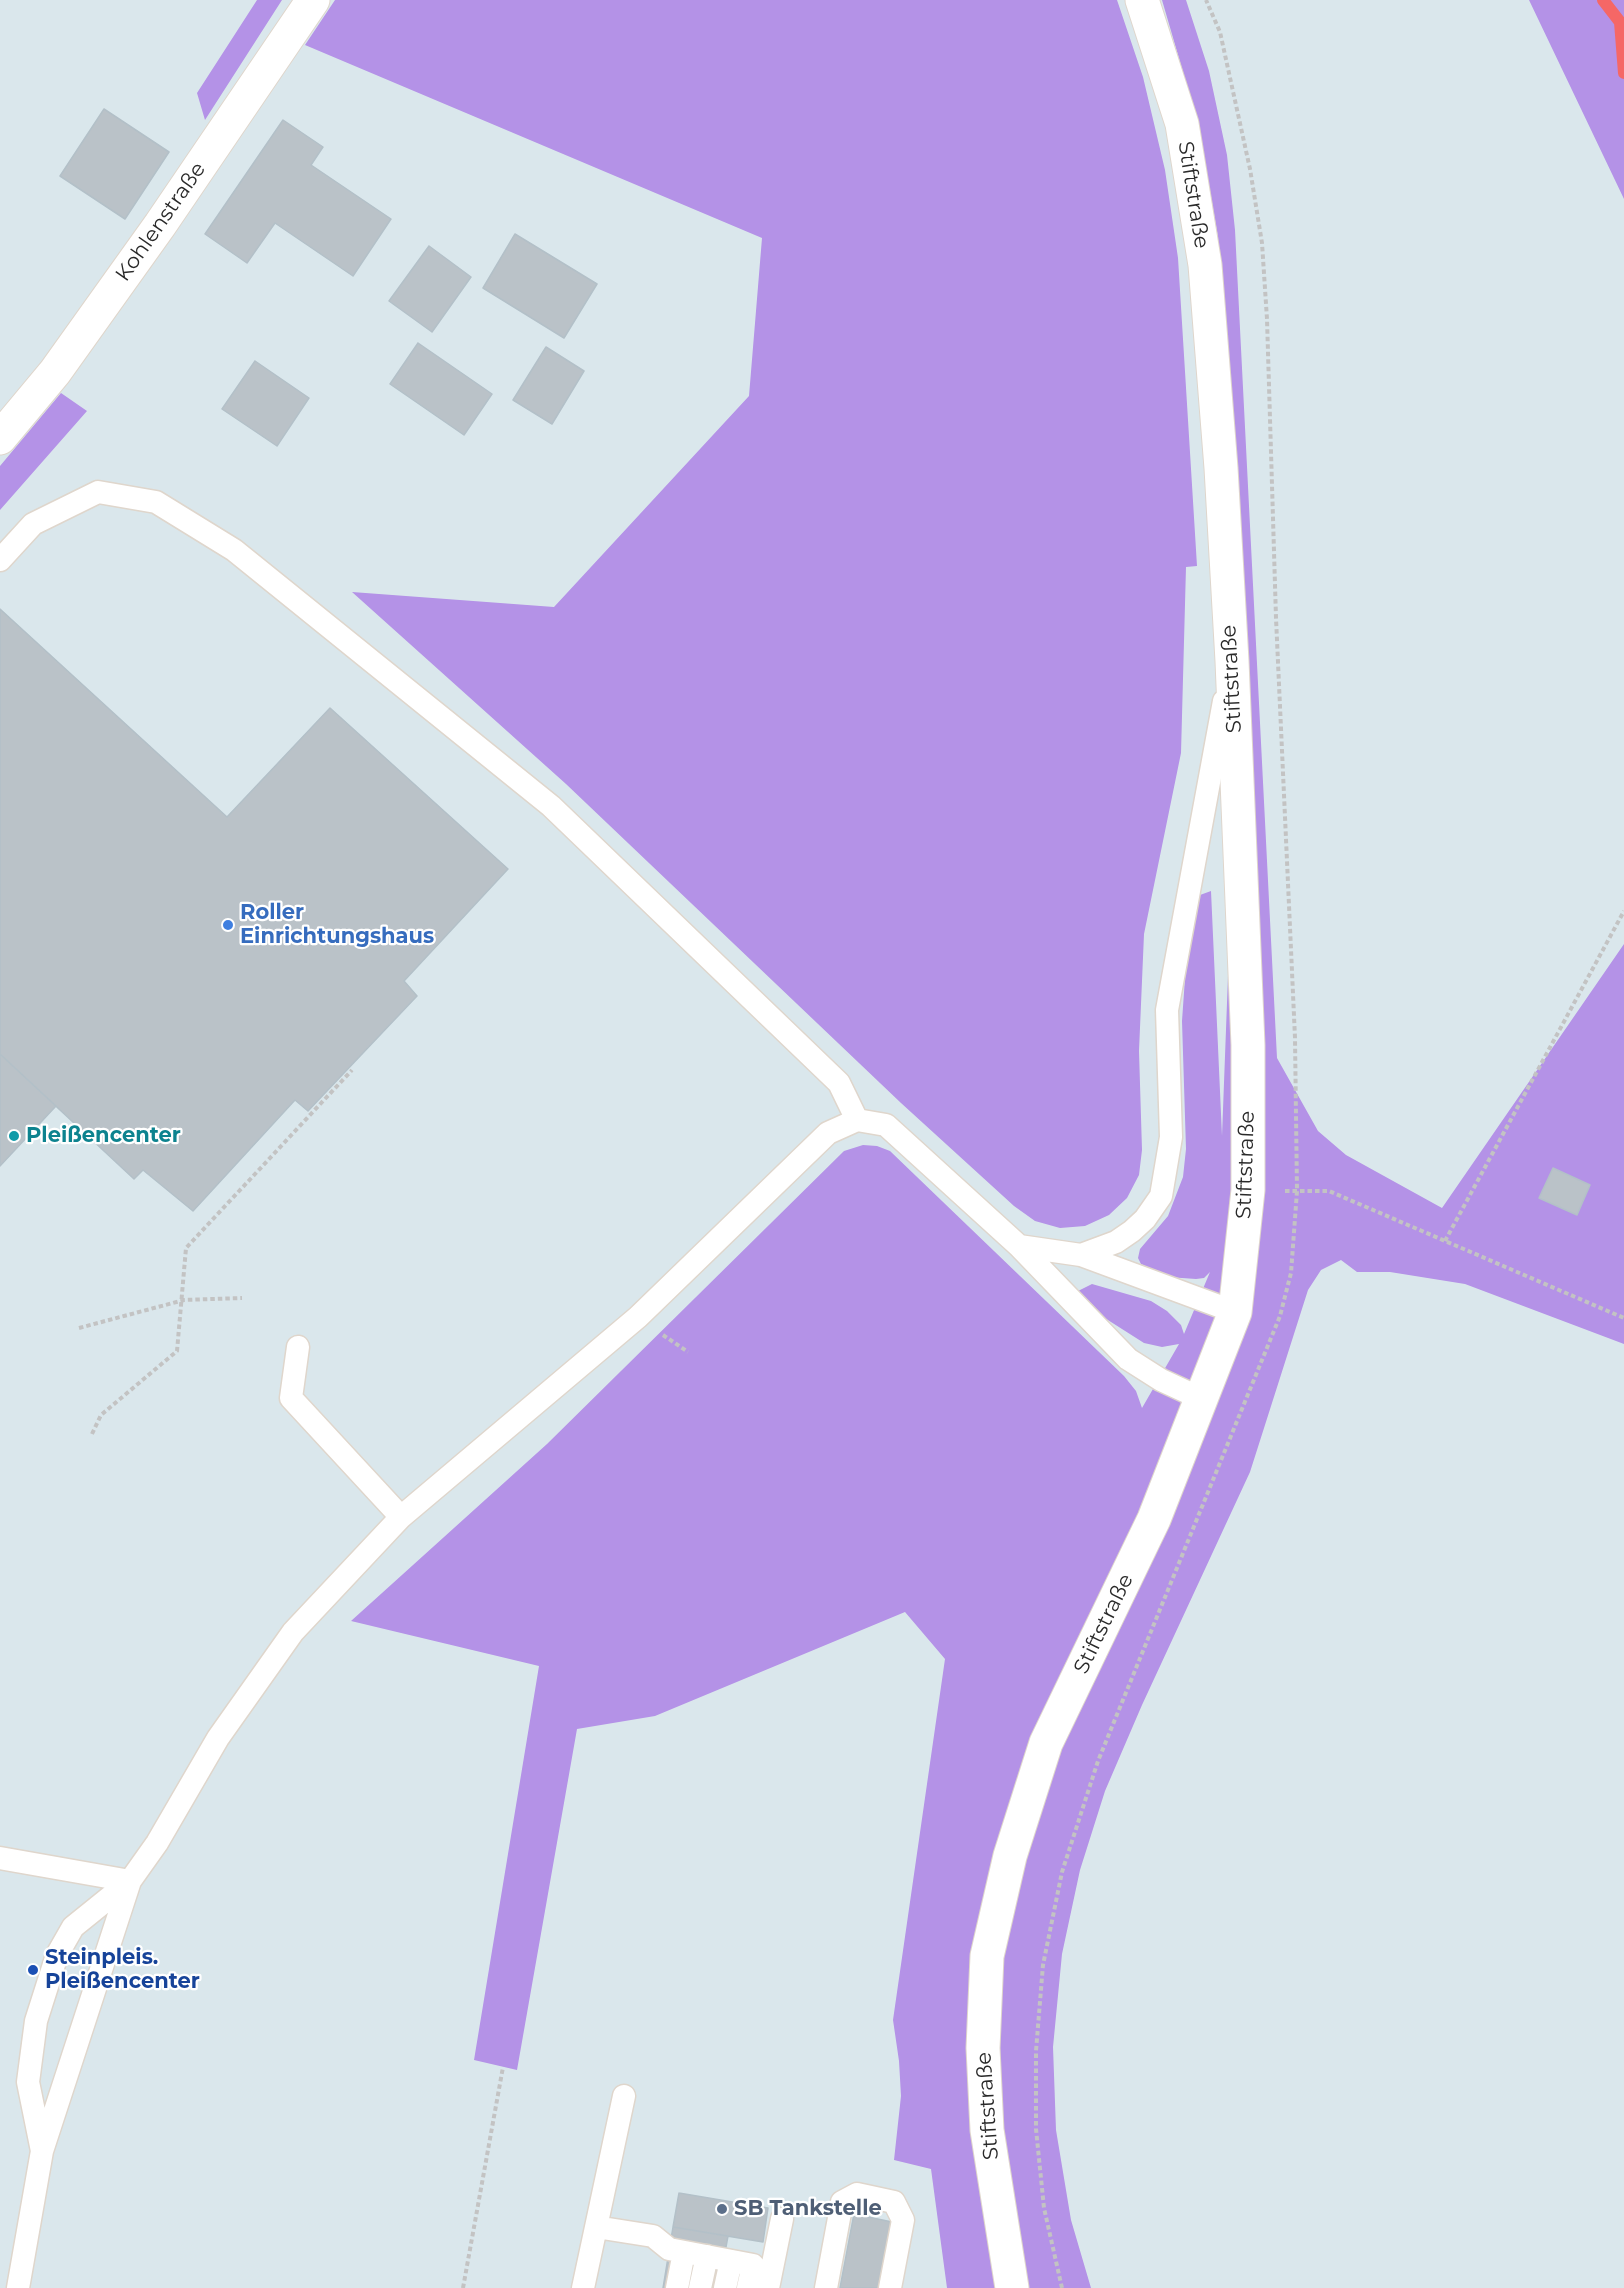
<!DOCTYPE html>
<meta charset="utf-8">
<style>
body{margin:0}
canvas{display:block;background:#dae7ec}
</style>
<canvas width="1624" height="2288"></canvas>
<script>
const c = document.querySelector('canvas').getContext('2d');
c.lineJoin = 'round';
function fill(path, color) {
  c.fillStyle = color;
  c.fill(path, 'evenodd');
}
function poly(rows) {
  const path = new Path2D();
  for (const r of rows) {
    path.moveTo(r[0], r[1]);
    for (let i = 2; i < r.length; i += 2) path.lineTo(r[i], r[i + 1]);
  }
  return path;
}
function strokePath(path, color, width, dash) {
  c.strokeStyle = color;
  c.lineWidth = width;
  c.lineCap = dash ? 'butt' : 'round';
  c.setLineDash(dash || []);
  c.stroke(path);
}
function label(font, color, halo, rows, align = 'center') {
  c.font = font + ' Montserrat,sans-serif';
  c.lineWidth = 4.5;
  c.setLineDash([]);
  c.textBaseline = 'middle';
  c.strokeStyle = halo;
  c.fillStyle = color;
  for (const [text, x, y, turn = 0] of rows) {
    c.save();
    c.translate(x, y);
    c.rotate((+turn || 0) * Math.PI / 180);
    c.textAlign = isNaN(turn) ? turn : align;
    if (halo) c.strokeText(text, 0, 0);
    c.fillText(text, 0, 0);
    c.restore();
  }
}
fill(poly([
 [257,0,282,0,205,120,197,93],
 [335,0,1117,0,1143,77,1165,170,1178,258,1197,566,1186,567,1181,753,1144,934,1139,1051,1142,1150,1139,1175,1127,1198,1109,1215,1085,1226,1060,1228,1035,1221,1014,1206,901,1103,566,784,352,592,554,607,749,396,762,238,305,45],
 [1162,0,1186,0,1209,71,1227,155,1235,230,1277,1058,1318,1131,1346,1155,1442,1208,1624,944,1624,1344,1465,1284,1390,1272,1357,1272,1341,1260,1321,1270,1308,1290,1250,1472,1142,1705,1105,1791,1080,1870,1062,1954,1053,2047,1056,2130,1071,2220,1091,2288,947,2288,931,2169,894,2160,901,2096,899,2061,893,2020,945,1659,905,1612,655,1716,577,1729,517,2070,474,2060,539,1666,351,1621,547,1444,844,1151,863,1145,877,1146,890,1151,1124,1376,1136,1391,1142,1408,1179,1344,1162,1347,1144,1343,1089,1308,1079,1297,1078,1291,1092,1284,1151,1301,1167,1311,1181,1325,1184,1334,1210,1272,1204,1278,1196,1279,1168,1277,1141,1264,1138,1258,1140,1249,1168,1216,1183,1177,1186,1149,1182,1021,1186,964,1195,902,1200,895,1211,891,1222,1136,1239,683,1218,237,1199,127],
 [1529,0,1624,0,1624,199],
 [61,393,87,411,0,510,0,466]
]), '#b492e7');
strokePath(poly([
 [1603,0,1620,22,1624,73]
]), '#f56766', 12);
const building = poly([
 [104,109,169,152,125,219,60,176,104,109],
 [283,120,323,147,311,165,391,219,353,276,275,223,247,263,205,234,283,120],
 [515,234,597,284,564,338,483,288,515,234],
 [429,246,471,277,432,332,389,301,429,246],
 [418,343,492,394,464,435,390,384,418,343],
 [546,347,584,371,552,424,513,400,546,347],
 [255,361,309,398,277,446,222,409,255,361],
 [0,609,227,817,330,708,508,869,404,981,417,996,308,1111,295,1100,193,1211,143,1170,134,1179,0,1054,0,609],
 [0,1054,56,1106,0,1166,0,1054],
 [1553,1168,1590,1185,1577,1215,1539,1198,1553,1168],
 [679,2193,768,2208,763,2242,673,2227,679,2193],
 [854,2214,892,2222,879,2288,840,2288,854,2214],
 [673,2227,728,2236,719,2285,732,2288,663,2288,673,2227]
]);
fill(building, '#bac2c8');
strokePath(building, '#b3c0c8', 1.5);
const lane = poly([
 [0,560,33,524,98,492,156,502,234,550,551,806,839,1083,857,1120],
 [1019,1246,1081,1255,1116,1242,1132,1231,1145,1219,1161,1196,1171,1137,1167,1010,1224,701],
 [1081,1255,1235,1312],
 [298,1347,291,1398,401,1517],
 [0,1858,130,1881],
 [42,2151,28,2082,36,2021,57,1955,73,1927,130,1881,157,1843,218,1738,293,1632,401,1517,638,1317,828,1133,857,1120,886,1125,1019,1246,1128,1359,1161,1380,1202,1399],
 [596,2227,653,2236,669,2249,753,2265,748,2288],
 [18,2288,42,2151,130,1881],
 [583,2288,624,2096],
 [677,2288,684,2252],
 [700,2288,707,2256],
 [725,2288,731,2261],
 [768,2288,782,2219],
 [826,2288,842,2202,857,2194,894,2202,903,2220,890,2288]
]);
const secondary = poly([
 [0,438,55,372,160,225,313,0],
 [1012,2288,987,2130,983,2048,987,1956,1010,1856,1046,1743,1154,1519,1235,1312,1248,1190,1248,1045,1232,661,1221,468,1205,265,1182,124,1142,0]
]);
strokePath(lane, '#dfd6cc', 25);
strokePath(secondary, '#dfd6cc', 35);
strokePath(poly([
 [1285,1191,1329,1191,1624,1318],
 [1445,1241,1624,911],
 [79,1328,184,1300,242,1298],
 [663,1335,688,1352],
 [92,1434,101,1415,177,1351,186,1248,352,1070],
 [463,2288,503,2067],
 [1062,2288,1044,2208,1036,2129,1036,2051,1043,1965,1062,1872,1098,1761,1280,1316,1291,1273,1297,1191,1295,1038,1276,618,1267,319,1262,243,1250,169,1220,32,1206,0]
]), '#c3c3c3', 4, [4.5, 3]);
strokePath(lane, '#fff', 22);
strokePath(secondary, '#fff', 33);
for (const [x, y, r, color] of [
 [228,925,6,"#3f7fe0"],
 [14,1136,6,"#0f9aa8"],
 [33,1970,6,"#1a4fb4"],
 [722,2209,6,"#5c6f8a"]
]) {
  const dot = new Path2D();
  dot.arc(x, y, r, 0, 2 * Math.PI);
  c.fillStyle = color;
  c.fill(dot);
  strokePath(dot, '#fff', 2);
}
label('21px', '#292929', '#fff', [
 ["Stiftstraße",1193,195,81],
 ["Kohlenstraße",161,222,-55],
 ["Stiftstraße",1232,679,-93],
 ["Stiftstraße",1246,1165,-88],
 ["Stiftstraße",1104,1624,-64],
 ["Stiftstraße",988,2106,-94]
]);
label('bold 21px', '#366cbe', '#fff', [
 ["Roller",240,913],
 ["Einrichtungshaus",240,937]
], 'left');
label('bold 21px', '#0d838f', '#fff', [
 ["Pleißencenter",26,1136]
], 'left');
label('bold 21px', '#164399', '#fff', [
 ["Steinpleis.",45,1958],
 ["Pleißencenter",45,1982]
], 'left');
label('bold 21px', '#4e5e75', '#fff', [
 ["SB Tankstelle",734,2209]
], 'left');
</script>
